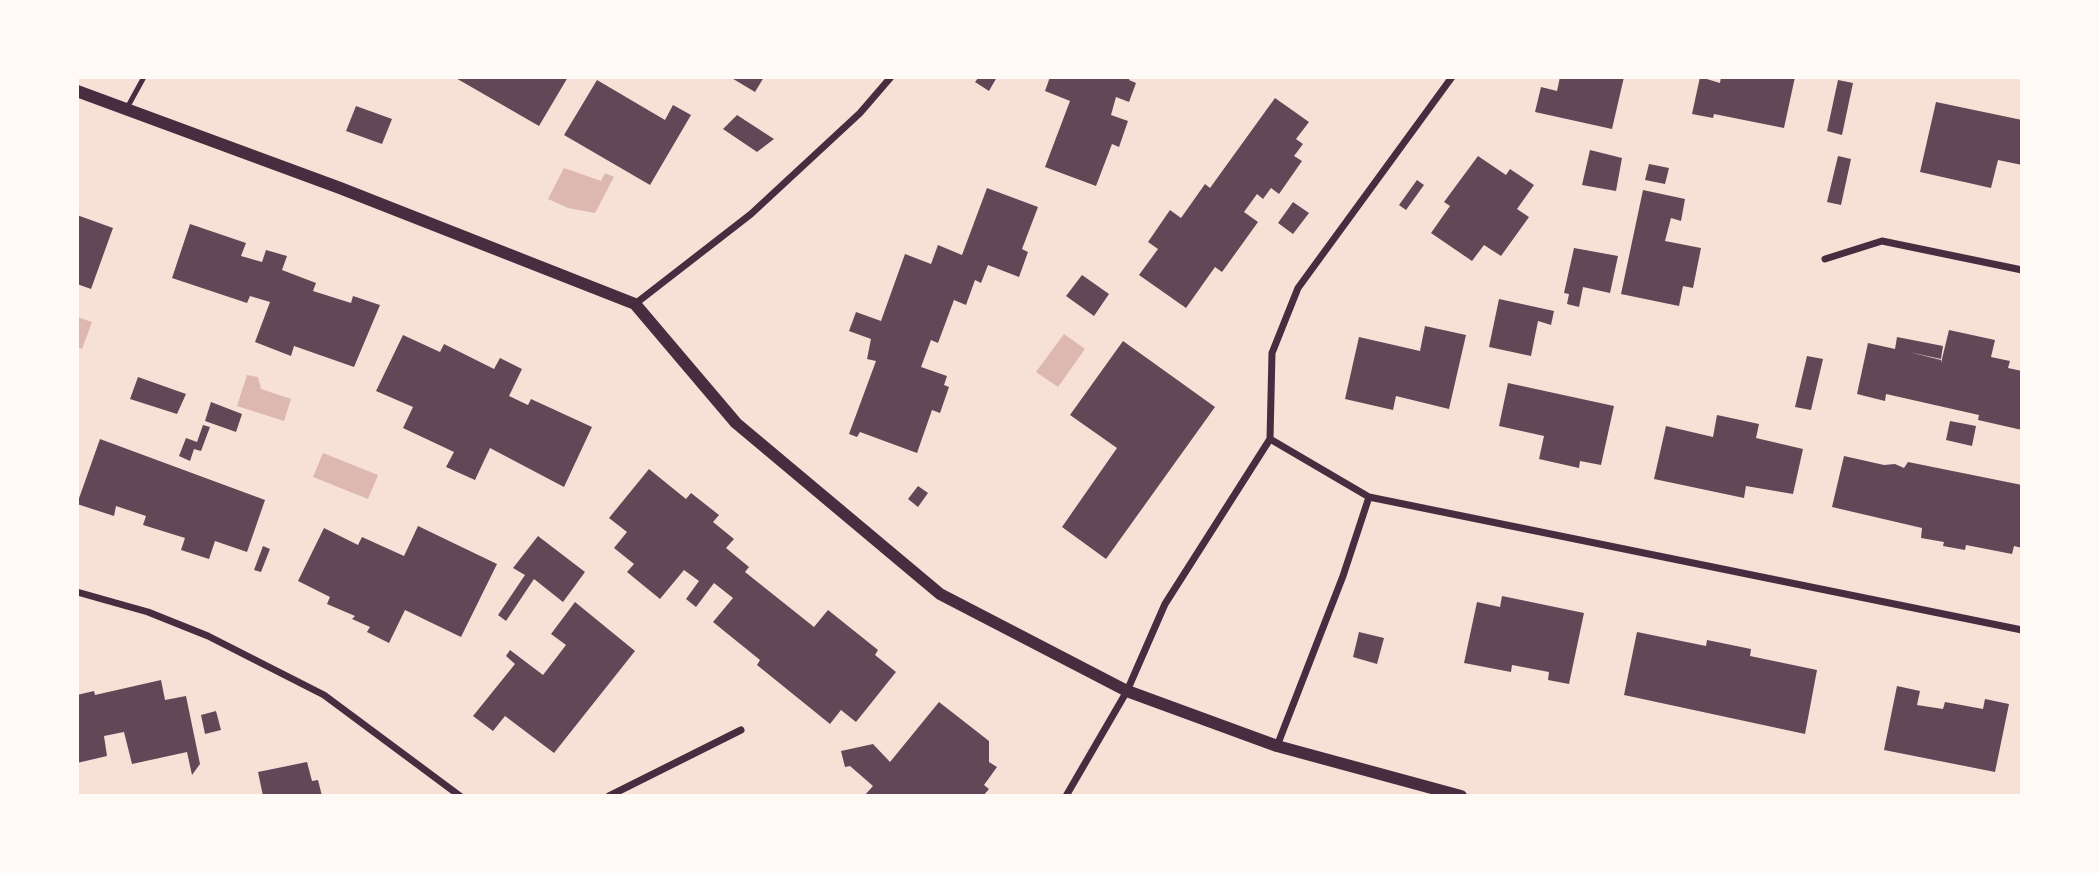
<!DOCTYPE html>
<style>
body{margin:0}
#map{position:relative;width:2099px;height:873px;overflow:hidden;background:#f7e1d7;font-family:"Roboto Condensed",sans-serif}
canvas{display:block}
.frame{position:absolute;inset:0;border:79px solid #fffaf5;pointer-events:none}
</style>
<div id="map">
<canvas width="2099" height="873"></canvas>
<div class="frame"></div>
</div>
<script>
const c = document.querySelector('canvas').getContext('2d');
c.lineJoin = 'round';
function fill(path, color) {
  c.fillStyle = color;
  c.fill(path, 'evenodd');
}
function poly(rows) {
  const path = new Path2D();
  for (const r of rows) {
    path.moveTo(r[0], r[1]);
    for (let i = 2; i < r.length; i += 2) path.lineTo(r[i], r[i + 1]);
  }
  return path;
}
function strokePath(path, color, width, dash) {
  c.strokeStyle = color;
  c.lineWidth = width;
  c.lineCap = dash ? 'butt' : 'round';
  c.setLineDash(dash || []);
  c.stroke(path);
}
fill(poly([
 [564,168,601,181,605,173,614,177,595,213,568,208,548,199],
 [77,317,92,322,82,349,77,347],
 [1064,334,1085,349,1058,387,1036,372],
 [247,375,258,377,261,389,291,399,284,421,237,406],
 [323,453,378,475,368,499,313,477]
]), '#dcb8b0');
fill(poly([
 [454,77,568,77,539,126],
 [730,77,764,77,755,92],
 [979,77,997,77,989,91,975,82],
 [1050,77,1130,77,1129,80,1136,83,1129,102,1116,97,1111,115,1128,121,1119,147,1112,144,1096,186,1045,167,1070,101,1045,91],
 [1560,77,1624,77,1612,129,1535,112,1541,87,1557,91],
 [1700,77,1720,83,1721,77,1795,77,1784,128,1714,114,1713,118,1692,114],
 [597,80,665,120,673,105,691,115,650,185,564,135],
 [1838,80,1853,83,1842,135,1827,131],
 [1275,98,1309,122,1296,139,1303,144,1294,156,1302,161,1279,194,1271,188,1263,199,1257,194,1244,212,1258,222,1222,272,1215,267,1186,308,1139,275,1158,249,1148,242,1170,210,1181,218,1205,184,1210,188],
 [1936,102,2022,120,2022,165,1998,160,1991,188,1920,172],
 [356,106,392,119,382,144,346,131],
 [737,115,774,139,757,152,723,129],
 [1590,150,1622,158,1616,191,1582,185],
 [1478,156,1506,175,1510,169,1534,185,1517,209,1529,217,1501,256,1484,245,1472,261,1431,233,1450,206,1444,202],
 [1838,156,1851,159,1841,205,1827,202],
 [1649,164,1669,168,1665,184,1645,180],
 [1417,180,1424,185,1406,210,1399,205],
 [987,188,1038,207,1022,249,1028,252,1019,277,988,265,981,283,975,280,966,305,954,300,938,343,931,340,921,367,947,376,944,385,949,387,940,413,932,410,917,453,860,432,857,437,849,434,876,361,867,359,871,339,849,331,856,312,881,321,905,254,931,264,938,245,962,255],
 [1643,190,1685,199,1681,221,1671,218,1665,241,1701,248,1693,288,1683,286,1679,306,1621,294],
 [1293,202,1309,213,1293,234,1278,223],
 [77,215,113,228,91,289,77,284],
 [190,224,246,243,241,256,262,262,266,250,287,256,282,270,316,283,313,291,351,303,353,296,380,305,354,367,294,346,291,356,255,342,270,302,250,296,247,303,172,278],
 [1574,248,1618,256,1610,293,1583,287,1579,307,1567,304,1569,294,1564,293],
 [1082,275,1109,294,1094,316,1066,296],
 [1499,299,1554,311,1551,325,1538,321,1531,356,1489,347],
 [1425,326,1466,335,1449,409,1396,396,1393,410,1345,399,1359,337,1420,351],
 [1949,330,1995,340,1991,357,2010,361,2008,368,2022,371,2022,430,1978,420,1979,415,1886,394,1885,401,1857,394,1868,343,1895,349,1897,337,1943,346,1941,359,1909,352,1941,360,1941,363],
 [403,335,440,352,444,344,494,369,500,358,522,369,509,396,528,405,531,399,592,427,564,487,490,448,475,480,446,467,454,452,403,428,413,407,376,391],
 [1123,341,1215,407,1106,559,1062,527,1117,448,1070,415],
 [1807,356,1823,359,1811,410,1795,407],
 [138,377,186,394,177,414,130,399],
 [1508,383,1614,406,1601,465,1580,461,1579,468,1539,459,1544,436,1499,426],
 [211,402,242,414,236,432,205,421],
 [1717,415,1759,424,1756,438,1803,449,1793,494,1746,486,1744,498,1654,479,1666,426,1713,437],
 [1950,421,1976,426,1972,446,1946,440],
 [203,425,210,427,201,451,194,449,190,461,179,456,186,438,197,442],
 [100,439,265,500,247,552,215,541,209,559,181,550,185,538,143,525,146,516,116,506,114,516,77,504],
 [1844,456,1884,465,1895,464,1904,468,1908,462,2022,485,2022,548,2014,546,2012,554,1966,545,1965,550,1943,546,1944,542,1921,538,1922,528,1832,507],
 [649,469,686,499,691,493,719,515,713,522,734,539,726,548,749,567,745,572,814,627,828,610,878,650,875,655,896,672,856,722,841,710,830,724,757,665,760,660,713,622,733,598,714,583,696,607,686,599,699,581,684,570,660,599,627,572,634,564,614,548,627,532,609,518],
 [918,486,928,493,918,507,908,499],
 [418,526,497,564,461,637,405,610,389,643,367,632,370,627,352,619,355,616,327,604,330,597,298,581,324,528,358,545,362,537,404,556],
 [538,536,585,572,563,602,534,579,506,621,498,615,525,575,513,568],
 [263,546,270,549,261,572,254,570],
 [1502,596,1584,613,1569,684,1548,680,1549,672,1512,665,1511,672,1464,663,1477,602,1500,607],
 [575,602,635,651,554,753,505,716,493,731,473,716,515,664,506,656,510,650,543,675,566,645,551,634],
 [1359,632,1384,638,1377,664,1353,657],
 [1637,632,1706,646,1707,640,1751,649,1750,656,1817,670,1805,734,1624,695],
 [161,680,165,700,186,696,200,764,192,775,187,752,132,764,124,732,104,736,107,756,77,763,77,695,94,691,95,695],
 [1897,686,1920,691,1917,705,1943,709,1945,702,1983,709,1985,699,2009,704,1995,772,1884,750],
 [939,702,989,741,989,762,997,767,984,785,989,789,983,796,864,796,873,786,850,766,845,767,841,751,873,744,890,762],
 [216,711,221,730,205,734,201,715],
 [307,762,312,781,318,780,322,796,263,796,258,772]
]), '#644757');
strokePath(poly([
 [127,108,144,77]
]), '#4a2c40', 5);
strokePath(poly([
 [1825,259,1882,241,2022,270],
 [635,304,751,214,860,113,891,77],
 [1270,439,1272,353,1298,288,1452,77],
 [1369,497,2022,630],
 [77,592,148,612,208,636,324,695,460,796],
 [609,796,741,730],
 [1066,796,1127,691,1165,604,1270,439,1369,497,1343,576,1277,746]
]), '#4a2c40', 7);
strokePath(poly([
 [77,91,340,188,635,304,736,423,940,594,1127,691,1277,746,1461,796]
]), '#4a2c40', 12);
</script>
